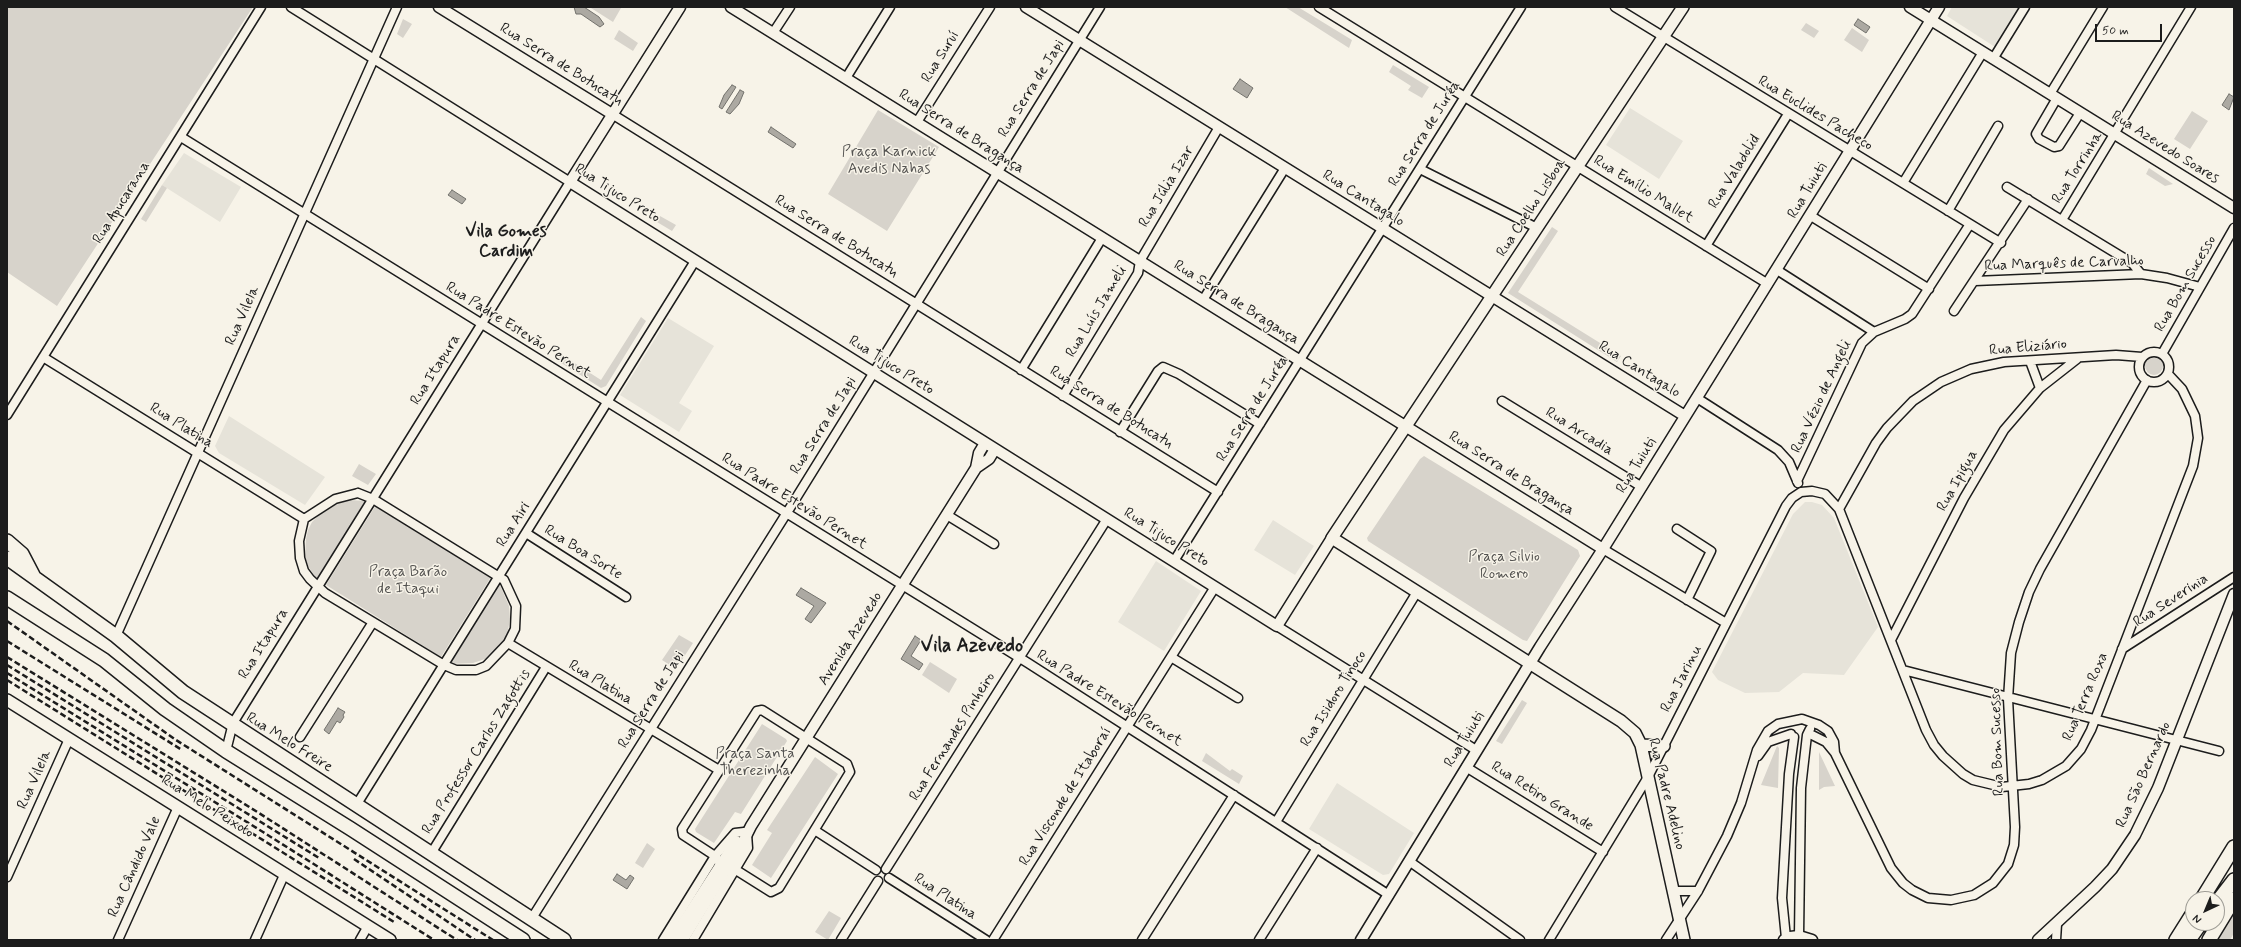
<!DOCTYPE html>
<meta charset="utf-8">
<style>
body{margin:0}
#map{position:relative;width:2241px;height:947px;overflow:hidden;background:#f7f3e8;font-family:Mynerve,sans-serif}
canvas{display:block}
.frame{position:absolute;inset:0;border:8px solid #1c1c1c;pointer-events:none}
.north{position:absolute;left:2185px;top:891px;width:40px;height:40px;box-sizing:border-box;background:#f7f3e8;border:1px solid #9f9d96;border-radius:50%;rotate:224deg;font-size:11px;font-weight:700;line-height:16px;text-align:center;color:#1c1c1c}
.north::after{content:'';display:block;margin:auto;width:14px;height:18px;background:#1c1c1c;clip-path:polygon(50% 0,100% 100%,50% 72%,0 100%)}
.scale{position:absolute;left:2095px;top:24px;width:67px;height:18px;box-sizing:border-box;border:2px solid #1c1c1c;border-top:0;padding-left:5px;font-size:12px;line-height:14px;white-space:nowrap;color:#1c1c1c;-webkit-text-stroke:3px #f7f3e8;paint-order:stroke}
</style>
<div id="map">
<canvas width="2241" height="947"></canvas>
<div class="frame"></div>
<div class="north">N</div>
<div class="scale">50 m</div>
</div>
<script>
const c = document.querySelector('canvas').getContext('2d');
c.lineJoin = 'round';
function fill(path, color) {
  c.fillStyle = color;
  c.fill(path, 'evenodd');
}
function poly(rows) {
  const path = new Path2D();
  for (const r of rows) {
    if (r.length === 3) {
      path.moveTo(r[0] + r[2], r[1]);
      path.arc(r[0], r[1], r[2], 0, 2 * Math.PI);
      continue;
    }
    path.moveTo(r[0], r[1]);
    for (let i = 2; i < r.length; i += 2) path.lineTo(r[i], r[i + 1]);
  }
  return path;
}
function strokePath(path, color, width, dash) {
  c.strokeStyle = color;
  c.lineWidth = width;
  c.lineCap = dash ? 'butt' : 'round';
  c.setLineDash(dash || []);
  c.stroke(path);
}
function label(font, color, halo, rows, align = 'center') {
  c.font = font + ' Mynerve,sans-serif';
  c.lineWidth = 3;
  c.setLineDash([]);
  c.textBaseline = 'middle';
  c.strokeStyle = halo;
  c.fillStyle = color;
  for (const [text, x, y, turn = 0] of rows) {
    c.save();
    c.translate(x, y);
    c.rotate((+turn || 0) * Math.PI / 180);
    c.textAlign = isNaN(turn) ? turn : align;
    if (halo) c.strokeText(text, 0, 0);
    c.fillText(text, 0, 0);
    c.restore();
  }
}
fill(poly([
 [1952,7,2019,7,1995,47,1947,16],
 [1630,108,1683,141,1659,179,1606,145],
 [184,153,241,187,220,222,162,185],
 [668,318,714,346,679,403,692,411,679,432,620,395],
 [229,416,325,477,305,505,219,453,215,446],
 [1805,502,1812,502,1822,505,1834,518,1878,627,1844,675,1803,673,1779,692,1745,693,1718,680,1712,672,1793,514],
 [1273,520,1314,546,1295,575,1254,550],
 [1156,561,1201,591,1164,651,1118,622],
 [1337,783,1414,833,1389,874,1383,875,1309,829]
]), '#e6e3d9');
fill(poly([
 [7,7,253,7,57,306,7,272],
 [592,7,620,7,621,8,613,22,591,8],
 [1285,7,1298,7,1352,40,1349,48],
 [403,19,412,24,403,38,397,34],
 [1806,23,1819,31,1814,38,1801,30],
 [1852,28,1869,40,1862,52,1844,40],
 [619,30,638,43,633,51,614,39],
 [1393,65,1429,87,1422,98,1408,90,1411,86,1389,72],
 [878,110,939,147,887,231,828,194],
 [2192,111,2208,121,2190,149,2174,139],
 [2149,168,2173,184,2165,186,2146,174],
 [162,185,167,188,146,222,141,219],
 [660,216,676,225,672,231,657,222],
 [1552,227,1558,231,1518,292,1621,356,1617,362,1508,293],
 [641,317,646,321,606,386,601,388,555,359,559,353,601,380],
 [2154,366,9],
 [1424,456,1578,550,1580,556,1527,641,1523,640,1368,541,1367,538,1420,459],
 [359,464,376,474,368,485,352,476],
 [350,500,365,501,317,580,308,566,305,557,306,539,308,530,312,522,325,509,333,505],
 [376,505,491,577,441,657,326,585],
 [500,585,509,606,510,618,508,631,503,642,495,651,485,659,473,663,450,664],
 [679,635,693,643,676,669,662,660],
 [930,662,957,679,949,693,922,675],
 [1522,700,1527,703,1502,744,1496,741],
 [762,724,786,739,787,741,741,814,735,812,714,843,696,832,695,829],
 [1777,746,1779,748,1778,788,1761,785],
 [1819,752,1835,786,1824,787,1819,790],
 [1206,753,1230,771,1232,769,1243,776,1239,784,1202,761],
 [815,757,838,774,771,878,752,865,772,833,767,830],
 [647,843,655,849,643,868,635,863],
 [2234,902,2234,933,2230,940,2213,940],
 [829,911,841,918,828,940,815,932]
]), '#d7d3cb');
const water = poly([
 [574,7,584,7,599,17,604,24,600,27,581,14,576,14,574,7],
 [1858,19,1870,27,1866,33,1854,25,1858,19],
 [1240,79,1253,88,1247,98,1233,89,1240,79],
 [732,85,736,87,722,109,719,107,724,95,732,85],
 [740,90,744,92,739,104,730,114,726,112,740,90],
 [2229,94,2234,97,2229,110,2222,105,2229,94],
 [771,127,796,144,793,148,768,132,771,127],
 [452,190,466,199,462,204,448,195,452,190],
 [801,588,826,603,811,623,805,619,814,606,796,595,801,588],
 [915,636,921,640,911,656,923,664,919,670,901,659,915,636],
 [338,708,345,712,343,715,344,717,340,723,337,721,329,734,324,730,338,708],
 [617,874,626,880,630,875,634,878,627,889,613,880,617,874]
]);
fill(water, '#aca9a2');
strokePath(water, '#72716c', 1);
const minor = poly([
 [1319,7,1768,284],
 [1615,7,2001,243],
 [773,33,790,7],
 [1993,59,2025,7],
 [846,78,890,7],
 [2050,94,2103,7],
 [2057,98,2036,134,2039,139,2054,147,2059,146,2080,113],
 [612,114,1218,492],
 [917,122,990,7],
 [181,137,1028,663,1389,895],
 [1420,169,1537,228],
 [1903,183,1983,52],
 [2007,187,2132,263,2141,274],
 [1948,211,1998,126],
 [1811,216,1929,289],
 [2062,220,2191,7],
 [1706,246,1788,114],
 [1777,270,1874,332],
 [1975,281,2141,274,2167,278,2200,287],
 [1203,300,1285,168],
 [1954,311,2028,199],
 [2154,367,15],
 [2162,354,2234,228],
 [43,357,304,519],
 [2030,361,2040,388],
 [1021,370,1102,238],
 [1063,396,1138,273,1140,261,1219,127],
 [1697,398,1778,450,1789,462,1798,483],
 [1502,401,1642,487],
 [7,415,261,7],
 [1120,432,1158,371,1163,367,1179,374,1260,424],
 [1797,481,1862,343,1874,332,1905,319,1912,314,1970,224],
 [358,493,373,499,504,580,516,606,515,629,508,643,486,666,476,670,456,670,444,665,325,593,310,579,304,571,300,558,299,541,304,519,335,499,358,493],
 [1839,509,1876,443,1887,428,1913,401,1941,382,1971,369,2004,362,2116,355,2142,357],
 [947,515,994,544],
 [1677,529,1711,551,1687,600],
 [526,533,626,597],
 [1603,549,1726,623],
 [1174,561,1521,7],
 [1277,626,1476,750],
 [116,636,397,7],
 [1891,640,1964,498,2004,430,2040,388,2077,359],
 [508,643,719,770],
 [2122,649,2234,577],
 [1171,657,1238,698],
 [1903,670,2219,751],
 [1808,733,1826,742,1835,753,1891,868,1903,883,1912,890,1928,898,1951,900,1974,895,1993,883,2008,864,2014,845,2015,827,2008,699,2011,653,2019,622,2029,592,2040,569,2147,380],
 [300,737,373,622],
 [226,751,233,723,570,182,291,7],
 [1758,756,1768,742,1791,734],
 [1466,767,1603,852],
 [357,804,695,261],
 [1276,822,1417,592],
 [816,831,876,870],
 [432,852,546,667],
 [1409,861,1520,940],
 [723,868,715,856,683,835,682,829,757,711,762,710,847,764,850,772,779,888,771,892,736,870],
 [886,869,1107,519],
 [7,877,69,739],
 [889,878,986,940],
 [1674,891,1698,891],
 [532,918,793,503,1100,7],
 [1799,936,1801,788,1807,735,1810,729],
 [1786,938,1782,898,1789,774,1794,737],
 [118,940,178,807],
 [255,940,285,873],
 [360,940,368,926],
 [663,940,715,856,735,833,744,832],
 [693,940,748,848,747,834],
 [841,940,878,881],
 [993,940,1215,587],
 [1142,940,1234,795],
 [1259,940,1317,848],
 [1549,940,1648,777,1786,506,1792,498,1801,492,1812,491,1825,494,1839,509,1926,730,1934,745,1943,756,1963,774,1973,780,2002,787,2029,784,2042,780,2066,766,2081,749,2091,730,2193,466,2198,438,2195,416,2182,389,2168,374],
 [1666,940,1698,891,1727,836,1741,803,1757,750,1768,731,1778,724,1802,719,1819,725,1828,731,1834,742,1835,753],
 [2056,940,2057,924]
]);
const tertiary = poly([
 [439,7,612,114],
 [680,7,570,182,1277,626,1332,538],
 [731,7,1603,549],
 [1026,7,1685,416],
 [1910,7,2234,208],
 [976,468,979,453,985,443],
 [672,940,736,841],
 [683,940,744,840,751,826,976,468,989,459,995,449],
 [1361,940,1540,647,1603,549,1939,7],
 [1784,940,1790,937,1799,936,1812,940],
 [2038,940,2095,887,2112,869,2135,835,2158,788,2234,594]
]);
const secondary = poly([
 [1683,7,1332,538,1621,721,1635,733,1641,745,1684,940],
 [7,700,390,940],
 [1641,745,1664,746]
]);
const trunk = poly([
 [7,541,22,554,34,577],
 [7,558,116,636,183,692,564,940],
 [7,598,104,660,165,709,226,751,351,829,523,940],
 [2202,899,2234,847],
 [2217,902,2234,880],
 [2176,940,2193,913],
 [2189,940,2201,923],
 [2209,940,2234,899]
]);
strokePath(minor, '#1c1c1c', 11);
strokePath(tertiary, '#1c1c1c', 13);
strokePath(secondary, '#1c1c1c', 14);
strokePath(trunk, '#1c1c1c', 16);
strokePath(minor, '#f7f3e8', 8);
strokePath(tertiary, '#f7f3e8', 10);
strokePath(secondary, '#f7f3e8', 11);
strokePath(trunk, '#f7f3e8', 13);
strokePath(poly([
 [7,621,176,740,493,940],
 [7,641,182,750],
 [7,657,259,813,457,940],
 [7,665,319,858],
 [7,673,263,832,434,940],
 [7,680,394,922],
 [354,859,475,940]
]), '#1c1c1c', 2.5, [6, 3]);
label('15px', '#1c1c1c', '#f7f3e8', [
 ["Rua Suruí",941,57,-58],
 ["Rua Serra de Botucatu",561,65,32],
 ["Rua Serra de Japi",1032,89,-58],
 ["Rua Euclides Pacheco",1815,114,31],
 ["Rua Serra de Bragança",961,132,32],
 ["Rua Serra de Juréa",1425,134,-58],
 ["Rua Azevedo Soares",2165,148,32],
 ["Rua Torrinha",2078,168,-58],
 ["Rua Valadolid",1735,172,-58],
 ["Rua Júlia Izar",1167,187,-59],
 ["Rua Emílio Mallet",1643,190,32],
 ["Rua Tuiuti",1808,191,-59],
 ["Rua Tijuco Preto",617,194,32],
 ["Rua Cantagalo",1363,199,32],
 ["Rua Apucarana",122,203,-58],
 ["Rua Coelho Lisboa",1532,208,-57],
 ["Rua Serra de Botucatu",836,237,32],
 ["Rua Marquês de Carvalho",2064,264,-2],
 ["Rua Bom Sucesso",2186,284,-60],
 ["Rua Serra de Bragança",1236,303,32],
 ["Rua Luís Jameli",1097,312,-59],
 ["Rua Vilela",243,316,-66],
 ["Rua Padre Estevão Pernet",518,331,32],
 ["Rua Eliziário",2028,348,-5],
 ["Rua Tijuco Preto",891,366,32],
 ["Rua Itapura",436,370,-58],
 ["Rua Cantagalo",1639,370,32],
 ["Rua Vézio de Angeli",1822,397,-65],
 ["Rua Serra de Botucatu",1111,408,32],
 ["Rua Serra de Juréa",1253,409,-58],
 ["Rua Platina",181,426,32],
 ["Rua Serra de Japi",824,426,-58],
 ["Rua Arcadia",1579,432,32],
 ["Rua Tuiuti",1637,466,-58],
 ["Rua Serra de Bragança",1511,474,32],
 ["Rua Ipigua",1958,481,-61],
 ["Rua Padre Estevão Pernet",794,502,32],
 ["Rua Airi",514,525,-58],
 ["Rua Tijuco Preto",1166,538,32],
 ["Rua Boa Sorte",583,553,32],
 ["Rua Severinia",2171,601,-33],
 ["Avenida Azevedo",851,639,-58],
 ["Rua Itapura",264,644,-58],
 ["Rua Jarinu",1682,679,-63],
 ["Rua Platina",600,683,31],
 ["Rua Terra Roxa",2086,697,-67],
 ["Rua Padre Estevão Pernet",1109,699,32],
 ["Rua Isidoro Tinoco",1334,699,-58],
 ["Rua Serra de Japi",652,700,-58],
 ["Rua Fernandes Pinheiro",953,737,-58],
 ["Rua Tuiuti",1465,740,-58],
 ["Rua Bom Sucesso",1998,742,-92],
 ["Rua Melo Freire",289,743,32],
 ["Rua Professor Carlos Zagottis",477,752,-58],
 ["Rua São Bernardo",2144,775,-66],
 ["Rua Vilela",35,780,-66],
 ["Rua Padre Adelino",1666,794,76],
 ["Rua Visconde de Itaboraí",1066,797,-58],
 ["Rua Retiro Grande",1542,797,32],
 ["Rua Melo Peixoto",207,807,32],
 ["Rua Cândido Vale",135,867,-66],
 ["Rua Platina",945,897,33]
]);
label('15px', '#545351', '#f7f3e8', [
 ["Praça Karnick",889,153],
 ["Avedis Nahas",889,170],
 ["Praça Silvio",1504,558],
 ["Romero",1504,575],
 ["Praça Barão",408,573],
 ["de Itaqui",408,590],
 ["Praça Santa",755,755],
 ["Therezinha",755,772]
]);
label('bold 17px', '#1c1c1c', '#f7f3e8', [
 ["Vila Gomes",506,232],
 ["Cardim",506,252]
]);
label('bold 19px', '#1c1c1c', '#f7f3e8', [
 ["Vila Azevedo",972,647]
]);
</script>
